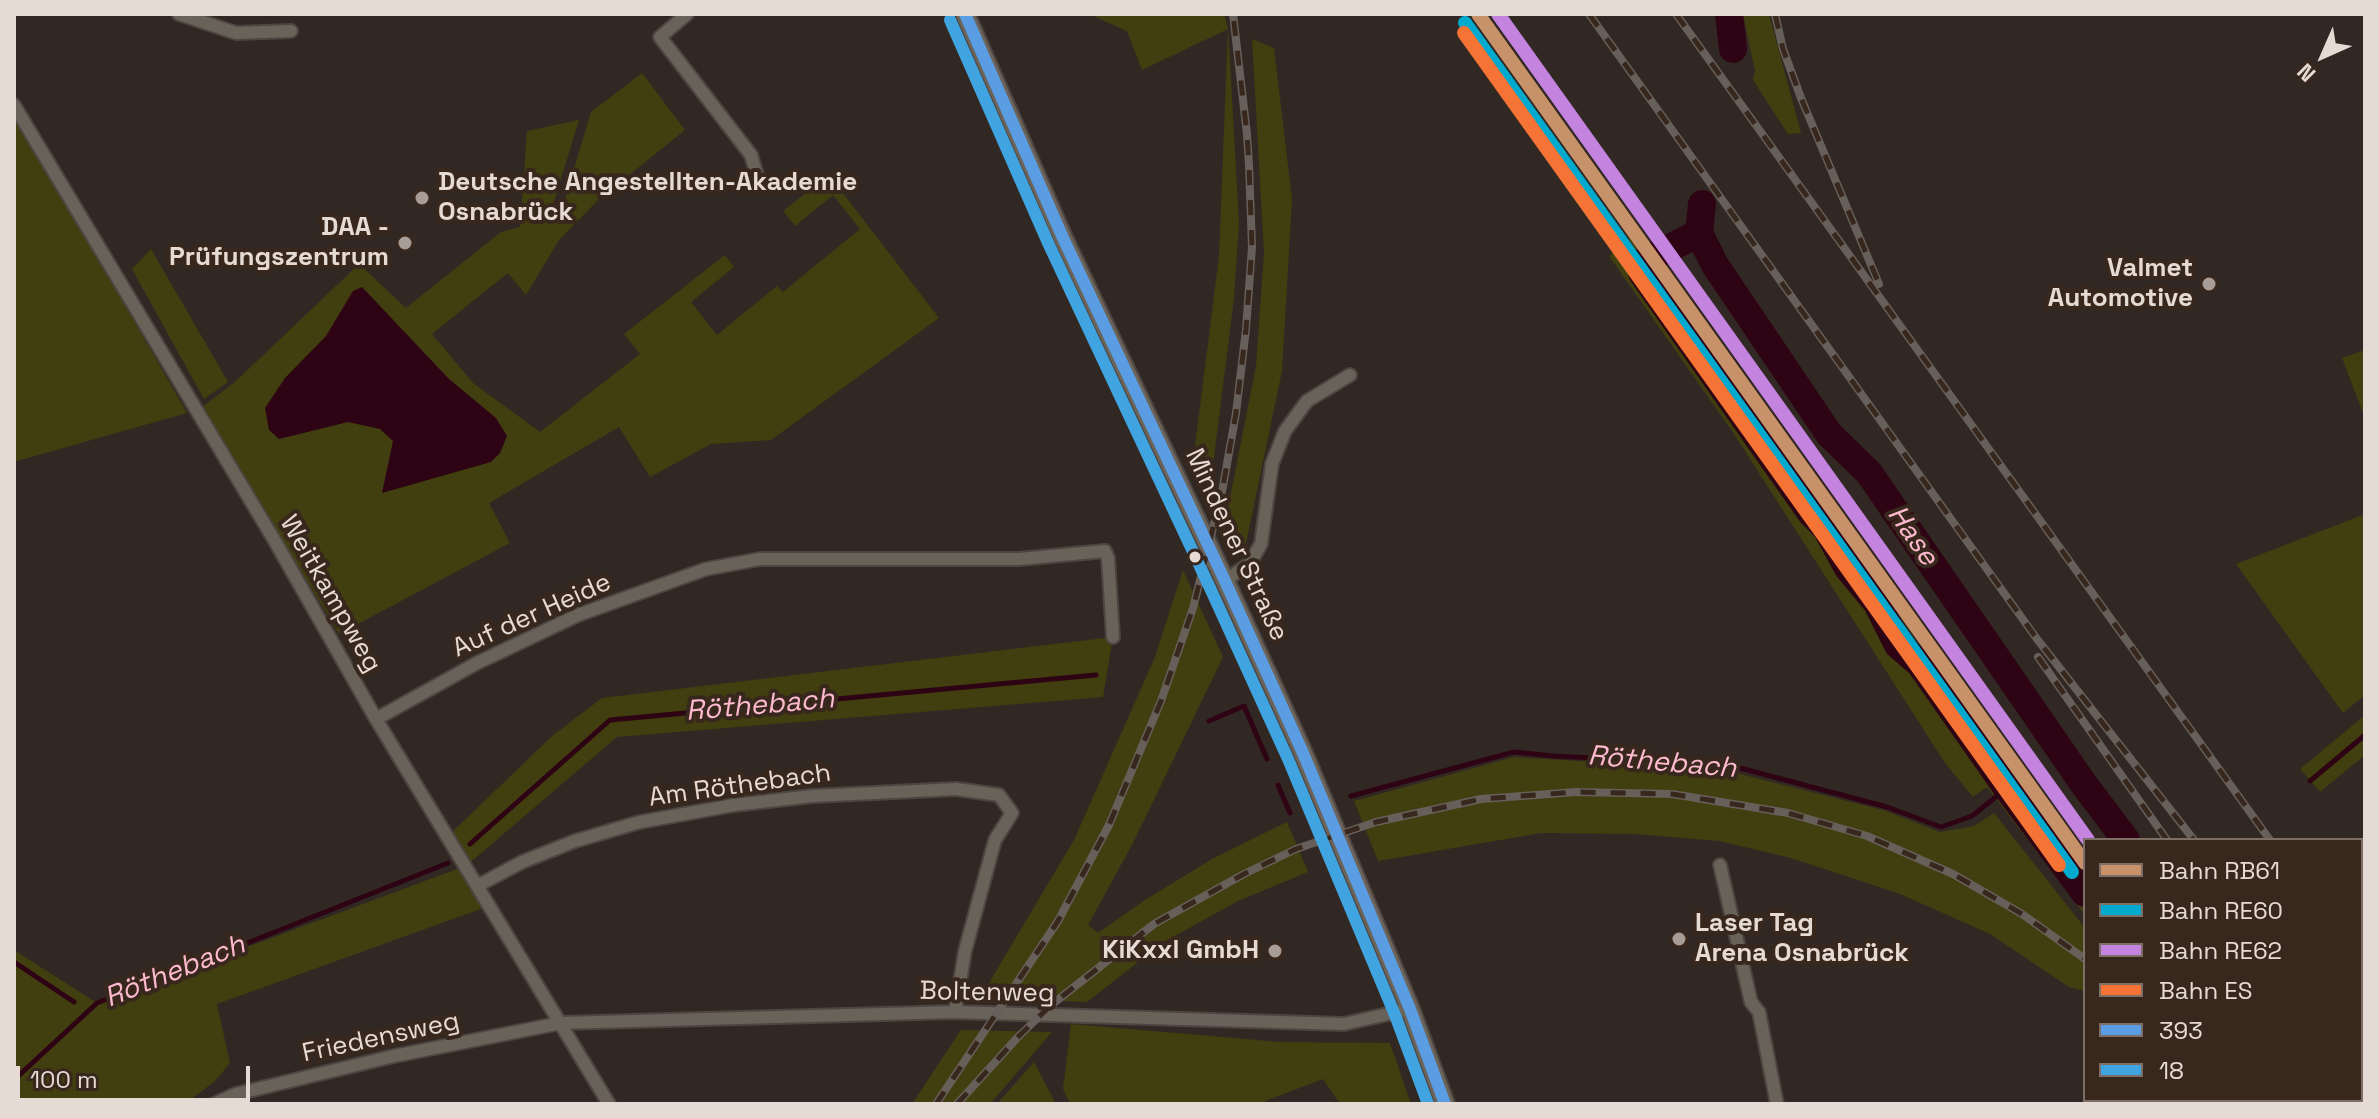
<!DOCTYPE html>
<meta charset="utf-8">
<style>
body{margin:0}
#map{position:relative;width:2379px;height:1118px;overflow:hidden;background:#322823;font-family:"Space Grotesk",sans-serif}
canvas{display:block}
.frame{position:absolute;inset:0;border:16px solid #e6dbd4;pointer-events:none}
.legend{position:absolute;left:2083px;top:838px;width:280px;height:264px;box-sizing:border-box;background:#38271d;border:2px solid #7e6f66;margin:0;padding:10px 14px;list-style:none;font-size:24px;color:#e6dbd4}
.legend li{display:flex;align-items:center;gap:16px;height:40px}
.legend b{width:40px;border:2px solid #7e6f66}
.north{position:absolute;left:2283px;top:16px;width:80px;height:80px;-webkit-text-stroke:6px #38271d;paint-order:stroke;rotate:225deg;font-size:22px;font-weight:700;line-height:32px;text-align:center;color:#e6dbd4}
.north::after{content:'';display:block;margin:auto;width:28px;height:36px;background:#e6dbd4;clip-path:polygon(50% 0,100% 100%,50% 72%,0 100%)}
.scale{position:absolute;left:16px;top:1066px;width:234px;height:36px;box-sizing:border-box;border:4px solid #e6dbd4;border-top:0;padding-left:10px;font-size:24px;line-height:28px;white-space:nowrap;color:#e6dbd4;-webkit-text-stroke:6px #38271d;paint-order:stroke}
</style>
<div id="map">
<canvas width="2379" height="1118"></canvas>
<div class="frame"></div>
<ul class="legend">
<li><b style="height:10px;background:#c7916a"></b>Bahn RB61</li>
<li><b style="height:10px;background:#00a9ce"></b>Bahn RE60</li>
<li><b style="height:10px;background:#c483df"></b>Bahn RE62</li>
<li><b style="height:10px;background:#f57335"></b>Bahn ES</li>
<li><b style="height:10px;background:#5a9de2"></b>393</li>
<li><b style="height:10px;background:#40a4e1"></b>18</li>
</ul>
<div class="north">N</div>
<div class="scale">100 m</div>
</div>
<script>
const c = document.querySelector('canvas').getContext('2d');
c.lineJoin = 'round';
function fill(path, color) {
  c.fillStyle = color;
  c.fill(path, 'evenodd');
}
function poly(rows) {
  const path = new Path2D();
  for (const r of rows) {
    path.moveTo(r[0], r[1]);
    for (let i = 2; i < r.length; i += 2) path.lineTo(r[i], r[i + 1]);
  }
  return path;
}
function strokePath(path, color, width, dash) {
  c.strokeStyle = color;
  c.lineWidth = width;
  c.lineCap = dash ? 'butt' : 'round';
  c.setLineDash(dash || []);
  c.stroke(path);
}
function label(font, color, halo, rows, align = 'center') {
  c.font = font + ' "Space Grotesk",sans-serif';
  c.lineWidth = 8;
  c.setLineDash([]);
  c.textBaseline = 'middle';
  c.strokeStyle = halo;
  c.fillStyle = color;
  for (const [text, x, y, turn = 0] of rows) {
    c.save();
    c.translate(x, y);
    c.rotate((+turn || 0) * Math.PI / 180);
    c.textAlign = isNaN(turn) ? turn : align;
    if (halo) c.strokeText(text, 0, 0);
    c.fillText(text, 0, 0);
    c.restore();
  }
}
fill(poly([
 [1089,14,1224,14,1228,28,1239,222,1234,298,1213,465,1205,495,1192,470,1219,256,1228,29,1142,70,1127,31],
 [1743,14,1769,14,1801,133,1788,134,1753,80,1755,71],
 [1252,39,1274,48,1292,199,1282,371,1246,543,1237,547,1228,541,1223,533,1256,366,1264,253],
 [642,73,685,130,598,200,559,240,526,295,508,273,432,334,473,383,540,432,640,354,624,334,725,255,734,267,691,302,717,335,777,286,783,292,860,229,833,195,795,226,783,211,829,175,939,318,771,440,711,444,650,477,619,427,489,503,510,543,339,634,202,407,235,382,359,264,406,308,501,232,520,227,527,131,579,120,548,221,559,219,591,112],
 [14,117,58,189,187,413,14,462],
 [1630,238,2019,792,2085,880,2085,915,1987,787,1973,797,1945,763,1734,434,1609,256],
 [151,249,228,382,204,399,132,269],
 [2365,350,2365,418,2342,358],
 [2365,514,2365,695,2343,713,2236,564],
 [1183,570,1223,657,1133,843,1088,925,1098,933,1145,900,1212,859,1287,822,1308,872,1238,901,1164,942,1087,1002,980,998,1074,840,1155,657],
 [1113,637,1103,697,617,737,466,866,489,906,217,1004,230,1063,215,1081,185,1104,14,1104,14,950,97,1003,465,866,448,836,552,736,602,698],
 [2365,715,2365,755,2320,792,2300,769],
 [1514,757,1724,770,1883,810,1940,832,1974,826,1994,813,2085,928,2085,991,2069,987,1990,934,1900,894,1791,858,1719,841,1636,834,1541,833,1378,861,1354,801],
 [1071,1024,1280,1042,1390,1043,1411,1104,1340,1104,1323,1079,1265,1101,1266,1104,1070,1104,1063,1089],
 [961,1030,1052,1032,990,1104,912,1104],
 [1034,1062,1056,1104,997,1104]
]), '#413e0f');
fill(poly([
 [362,287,449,379,496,418,507,436,500,453,491,462,382,493,393,441,380,429,348,422,279,439,269,430,265,408,285,378,326,336,353,291]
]), '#2e0414');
strokePath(poly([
 [1209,721,1244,706,1267,759],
 [2310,781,2365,735],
 [1278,785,1290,813],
 [1351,796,1514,752,1553,756,1725,764,1887,807,1941,827,1972,816,2007,788],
 [470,844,610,720,1096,675],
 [14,962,74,1002],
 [14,1080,97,1003,448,863]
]), '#2e0414', 5);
strokePath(poly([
 [1729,14,1733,49],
 [1702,204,1699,233,1715,265,1829,434,1869,473,2083,783,2126,840],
 [1699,233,1646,260,1642,266,1642,273,1811,513,1826,528,1848,568,1877,603,1898,645,1920,664,2007,788,2085,893],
 [2198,1100,2201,1104],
 [2311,1100,2314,1104]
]), '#2e0414', 28);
const minor = poly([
 [179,14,236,33,291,31],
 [687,14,660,37,751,155,759,182],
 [14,105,276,543,376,719,609,1104],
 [1225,581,1250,563,1261,544,1272,464,1285,431,1307,401,1350,375],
 [376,719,477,663,578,615,706,569,760,559,1019,559,1105,551,1108,558,1113,637],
 [1720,865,1751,1002,1759,1012,1777,1104],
 [477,886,522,862,575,841,640,822,734,805,812,796,956,789,999,795,1012,813,995,840,965,951,955,1012],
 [214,1104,236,1094,394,1056,561,1023,955,1012,1344,1024,1410,1009]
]);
const secondary = poly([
 [965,14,1063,238,1225,581,1303,753,1410,1009,1445,1104]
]);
strokePath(minor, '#4d4541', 16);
strokePath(secondary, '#4d4541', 22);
strokePath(minor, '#686258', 12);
strokePath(secondary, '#6c6459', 18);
const rail = poly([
 [1589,14,2037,639,2194,840],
 [1676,14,2270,840],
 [1775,14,1783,49,1801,98,1879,284],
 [2038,657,2167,840],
 [2361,935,2365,939],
 [2361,1087,2365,1094],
 [2229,1100,2232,1104],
 [2354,1100,2357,1104],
 [936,1104,1058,921,1109,825,1161,701,1193,608,1222,492,1236,413,1246,329,1252,247,1249,165,1247,134,1233,14],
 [957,1104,1018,1037,1050,1006,1154,924,1244,874,1296,849,1376,822,1481,799,1576,792,1672,794,1788,813,1867,836,1953,874,2022,914,2085,959]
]);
strokePath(rail, '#675f5a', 8);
strokePath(rail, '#38271d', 5, [15]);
strokePath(poly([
 [965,14,1063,238,1225,581,1303,753,1410,1009,1445,1104]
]), '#5a9de2', 12);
strokePath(poly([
 [950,20,1049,245,1210,588,1288,759,1395,1015,1428,1104]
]), '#40a4e1', 12);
strokePath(poly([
 [1478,14,2085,863]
]), '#c7916a', 14);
strokePath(poly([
 [1465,23,2072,872]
]), '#00a9ce', 14);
strokePath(poly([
 [1498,14,2088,840]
]), '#c483df', 14);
strokePath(poly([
 [1464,33,2059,865]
]), '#f57335', 14);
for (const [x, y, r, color] of [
 [422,198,8,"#a79c96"],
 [405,243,8,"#a79c96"],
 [2209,284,8,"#a79c96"],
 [1195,557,7,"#e6dbd4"],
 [1679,939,8,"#a79c96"],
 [1275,951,8,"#a79c96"]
]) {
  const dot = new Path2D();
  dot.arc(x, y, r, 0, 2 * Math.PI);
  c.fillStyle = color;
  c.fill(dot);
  strokePath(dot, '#38271d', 3);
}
label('bold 26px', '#e6dbd4', '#38271d', [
 ["Deutsche Angestellten-Akademie",438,183,"left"],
 ["Osnabrück",438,213,"left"],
 ["DAA -",389,228],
 ["Prüfungszentrum",389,258],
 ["Valmet",2193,269],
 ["Automotive",2193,299],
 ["Laser Tag",1695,924,"left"],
 ["Arena Osnabrück",1695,954,"left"],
 ["KiKxxl GmbH",1259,951]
], 'right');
label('26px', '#e6dbd4', '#38271d', [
 ["Mindener Straße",1236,545,65],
 ["Weitkampweg",330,594,60],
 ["Auf der Heide",532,616,-24],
 ["Am Röthebach",740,786,-8],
 ["Boltenweg",987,993,1],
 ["Friedensweg",381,1038,-12]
]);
label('italic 28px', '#fdbacf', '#38271d', [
 ["Hase",1912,536,55],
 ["Röthebach",760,706,-5],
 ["Röthebach",1662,763,5],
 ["Röthebach",175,972,-22]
]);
</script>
